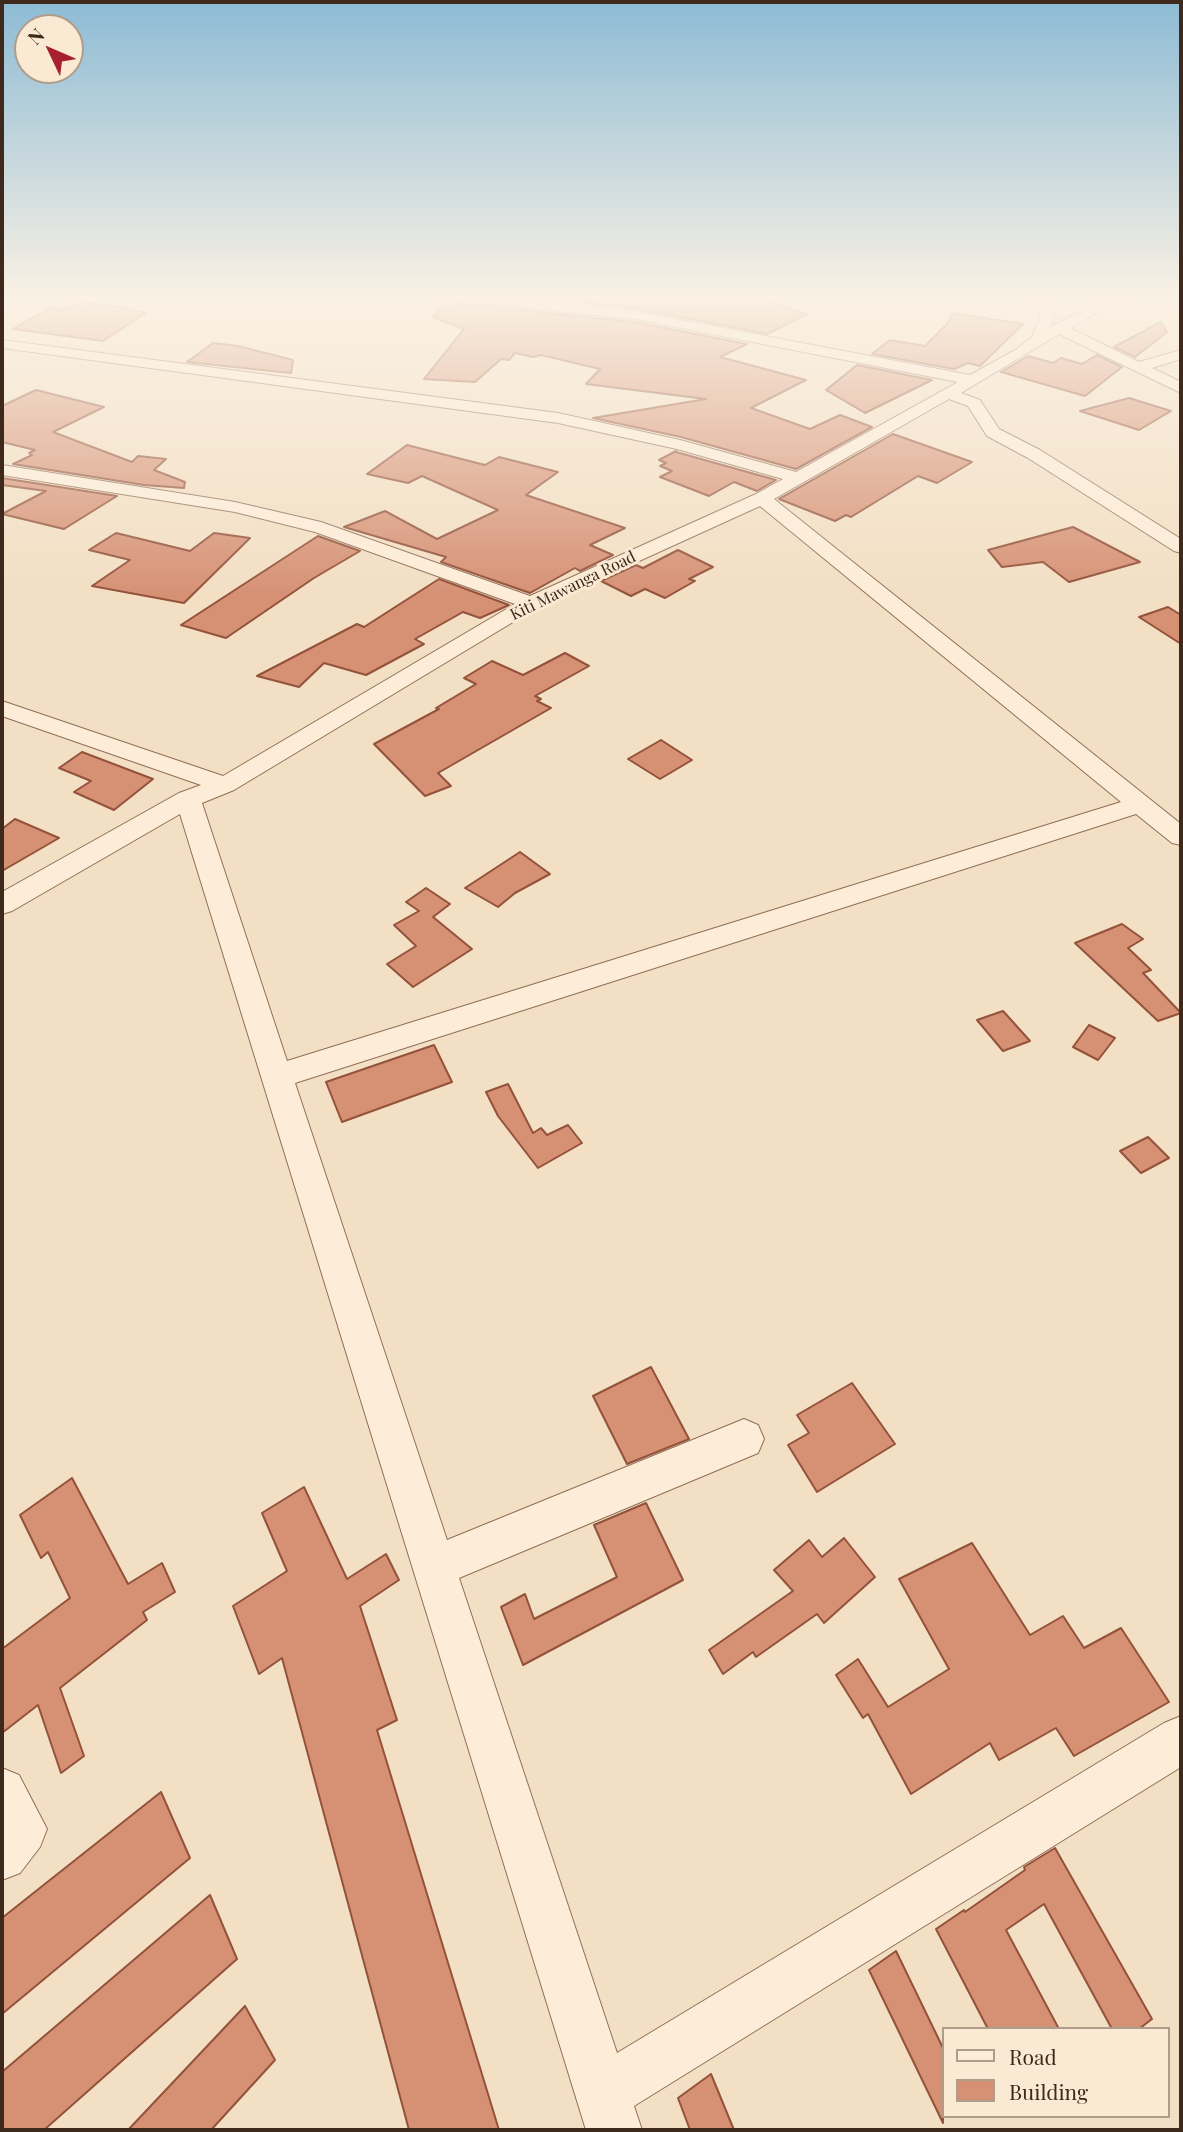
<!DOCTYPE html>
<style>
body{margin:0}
#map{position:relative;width:1183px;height:2132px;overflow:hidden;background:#f3dfc4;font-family:"Playfair Display",serif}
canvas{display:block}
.frame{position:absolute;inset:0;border:4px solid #3f291d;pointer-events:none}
.legend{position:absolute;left:942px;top:2027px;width:228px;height:91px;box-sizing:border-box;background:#faead4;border:2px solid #af9d8b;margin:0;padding:9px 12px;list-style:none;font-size:21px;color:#3f291d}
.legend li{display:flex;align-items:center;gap:14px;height:35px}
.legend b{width:35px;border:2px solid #af9d8b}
.north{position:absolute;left:14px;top:14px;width:70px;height:70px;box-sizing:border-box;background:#faead4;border:2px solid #af9d8b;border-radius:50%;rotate:314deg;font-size:19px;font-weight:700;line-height:28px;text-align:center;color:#3f291d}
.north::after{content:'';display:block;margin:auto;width:24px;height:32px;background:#a72032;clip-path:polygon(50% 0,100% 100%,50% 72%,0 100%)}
</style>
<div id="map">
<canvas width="1183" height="2132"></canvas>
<div class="frame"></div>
<ul class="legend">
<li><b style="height:9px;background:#fdedd8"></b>Road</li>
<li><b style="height:19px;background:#d69175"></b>Building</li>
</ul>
<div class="north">N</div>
</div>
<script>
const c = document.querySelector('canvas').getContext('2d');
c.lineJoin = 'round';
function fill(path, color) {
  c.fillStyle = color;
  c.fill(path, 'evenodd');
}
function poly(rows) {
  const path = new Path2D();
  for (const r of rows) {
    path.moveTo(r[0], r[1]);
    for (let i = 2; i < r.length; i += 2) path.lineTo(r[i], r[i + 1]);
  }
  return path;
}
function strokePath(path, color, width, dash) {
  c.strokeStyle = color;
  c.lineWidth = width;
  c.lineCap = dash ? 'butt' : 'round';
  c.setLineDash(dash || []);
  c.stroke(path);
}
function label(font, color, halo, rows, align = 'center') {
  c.font = font + ' "Playfair Display",serif';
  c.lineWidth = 6;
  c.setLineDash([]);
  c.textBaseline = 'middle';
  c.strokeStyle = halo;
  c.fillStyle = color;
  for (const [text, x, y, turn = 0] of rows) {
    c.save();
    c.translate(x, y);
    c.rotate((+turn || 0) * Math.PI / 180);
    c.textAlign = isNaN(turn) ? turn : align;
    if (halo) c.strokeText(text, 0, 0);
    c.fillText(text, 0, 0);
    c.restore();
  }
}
const building = poly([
 [524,296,750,296,807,314,767,334,634,308,524,296],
 [449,298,456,303,634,322,747,344,720,357,806,380,751,408,810,429,840,415,872,427,796,469,681,437,593,418,706,399,586,384,600,369,541,355,533,357,515,353,509,360,501,359,475,382,424,379,464,329,433,317,449,298],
 [78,302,109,305,146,313,103,341,13,329,49,308,67,309,78,302],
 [953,313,1023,324,980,366,968,363,954,369,872,354,890,340,925,346,948,323,953,313],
 [1161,322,1167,332,1135,357,1114,347,1161,322],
 [213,343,238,346,293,360,291,373,187,362,213,343],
 [1097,355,1122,367,1085,396,1001,372,1028,356,1053,363,1061,358,1082,364,1097,355],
 [857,365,932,380,865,413,826,390,857,365],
 [36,390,104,407,53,432,132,462,138,456,166,459,154,470,185,482,184,488,144,485,13,464,32,455,29,453,35,450,2,442,2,406,36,390],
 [1129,398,1171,411,1139,430,1080,411,1129,398],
 [893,434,972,462,937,483,918,476,851,517,846,515,835,521,779,499,893,434],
 [407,445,485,465,499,457,558,472,526,495,625,528,590,545,613,555,580,571,575,568,530,593,441,562,446,557,344,527,385,511,437,539,498,510,422,476,408,483,367,474,407,445],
 [676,451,676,452,776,480,757,491,734,482,709,496,660,477,672,471,660,466,666,463,659,460,676,451],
 [2,478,117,496,64,529,2,514,46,491,2,485,2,478],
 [1073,527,1140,562,1069,582,1043,562,1002,567,988,550,1073,527],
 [116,533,190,551,214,533,250,538,184,603,92,586,130,560,89,550,116,533],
 [318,536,360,551,314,578,226,638,181,625,318,536],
 [678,550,713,567,689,579,695,581,665,598,645,589,631,596,601,581,636,565,643,568,678,550],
 [439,579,509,605,480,618,463,612,415,639,424,644,366,675,324,663,299,687,257,676,357,624,364,627,439,579],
 [1168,607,1181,615,1181,644,1139,617,1168,607],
 [565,653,589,666,535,696,541,699,537,701,551,708,438,773,451,786,425,796,374,744,439,709,436,708,476,684,464,678,492,661,523,675,565,653],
 [661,740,692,760,660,779,628,759,661,740],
 [82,752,153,779,114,810,74,792,91,781,59,768,82,752],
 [15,819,59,838,2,871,2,829,15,819],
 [520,852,550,874,515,893,498,907,465,888,520,852],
 [426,888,450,904,433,917,472,949,413,987,387,964,416,946,394,925,419,911,406,902,426,888],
 [1122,924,1143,939,1128,948,1151,970,1143,973,1181,1013,1158,1021,1075,943,1122,924],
 [1003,1011,1030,1041,1003,1051,977,1020,1003,1011],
 [1089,1025,1115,1038,1098,1060,1073,1047,1089,1025],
 [434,1045,452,1082,342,1122,326,1082,434,1045],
 [508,1084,533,1133,541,1128,547,1135,568,1125,582,1143,538,1168,498,1116,486,1092,508,1084],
 [1148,1137,1169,1158,1141,1173,1120,1151,1148,1137],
 [651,1367,689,1439,627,1464,593,1396,651,1367],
 [852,1383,895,1444,817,1492,788,1445,809,1433,797,1415,852,1383],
 [72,1478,128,1584,162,1563,175,1592,143,1612,147,1620,60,1688,84,1756,61,1773,38,1705,2,1733,2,1649,70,1598,48,1552,41,1558,20,1515,72,1478],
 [304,1487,347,1579,386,1554,399,1580,360,1606,397,1720,377,1730,499,2130,409,2130,282,1658,259,1674,233,1606,287,1571,262,1513,304,1487],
 [646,1503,683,1580,523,1665,501,1607,525,1594,534,1619,617,1577,594,1525,646,1503],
 [844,1538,875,1577,824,1623,817,1614,756,1657,753,1652,723,1674,709,1650,793,1591,774,1570,809,1540,822,1557,844,1538],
 [972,1543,1030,1635,1063,1616,1084,1648,1121,1628,1169,1702,1074,1756,1056,1728,999,1760,990,1743,911,1794,868,1714,863,1718,836,1675,858,1659,888,1707,949,1669,899,1579,972,1543],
 [161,1792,190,1858,2,2014,2,1918,161,1792],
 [1055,1848,1152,2019,1139,2029,1112,2029,1044,1904,1006,1930,1059,2029,988,2029,936,1929,964,1910,965,1912,1025,1870,1024,1867,1055,1848],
 [210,1895,237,1959,44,2130,2,2130,2,2072,210,1895],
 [896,1951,943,2048,943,2123,869,1970,896,1951],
 [245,2006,275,2060,211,2130,128,2130,245,2006],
 [711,2074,734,2130,690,2130,678,2098,711,2074]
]);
fill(building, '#d69175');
strokePath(building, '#93523a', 2);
const minor = poly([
 [450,296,497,296,634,311,970,375,1017,349,1032,337,1040,318,1038,296,1052,296,1054,318,1050,327,1110,296,1127,296,1070,328,1139,362,1181,350,1181,359,1152,368,1181,382,1181,393,1059,334,961,393,980,400,999,429,1040,450,1181,539,1181,553,1174,551,1028,458,987,436,968,406,949,399,774,499,1181,824,1181,845,1172,843,1136,814,295,1083,447,1540,744,1419,758,1425,764,1439,758,1453,459,1578,617,2053,1164,1723,1181,1716,1181,1767,634,2106,642,2130,586,2130,180,814,12,911,2,914,2,892,179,793,201,785,2,716,2,701,223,776,515,604,315,532,235,512,2,475,2,465,235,502,321,522,530,596,756,494,783,479,677,449,558,423,2,348,2,340,558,413,680,440,796,472,958,382,634,319,456,300,450,296],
 [760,506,1121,802,287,1061,202,803,234,790,538,607,760,506],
 [2,1768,19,1775,47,1829,40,1847,20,1873,2,1880,2,1768]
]);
strokePath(minor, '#906e57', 2);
fill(minor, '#fdedd8');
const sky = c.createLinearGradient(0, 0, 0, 595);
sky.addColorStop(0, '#8dbbd5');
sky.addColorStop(0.5, '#faf1e4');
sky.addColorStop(1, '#faf1e400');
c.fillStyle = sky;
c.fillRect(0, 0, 1183, 595);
label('16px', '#3f291d', '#faead4', [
 ["Kiti Mawanga Road",573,586,-26]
]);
</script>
